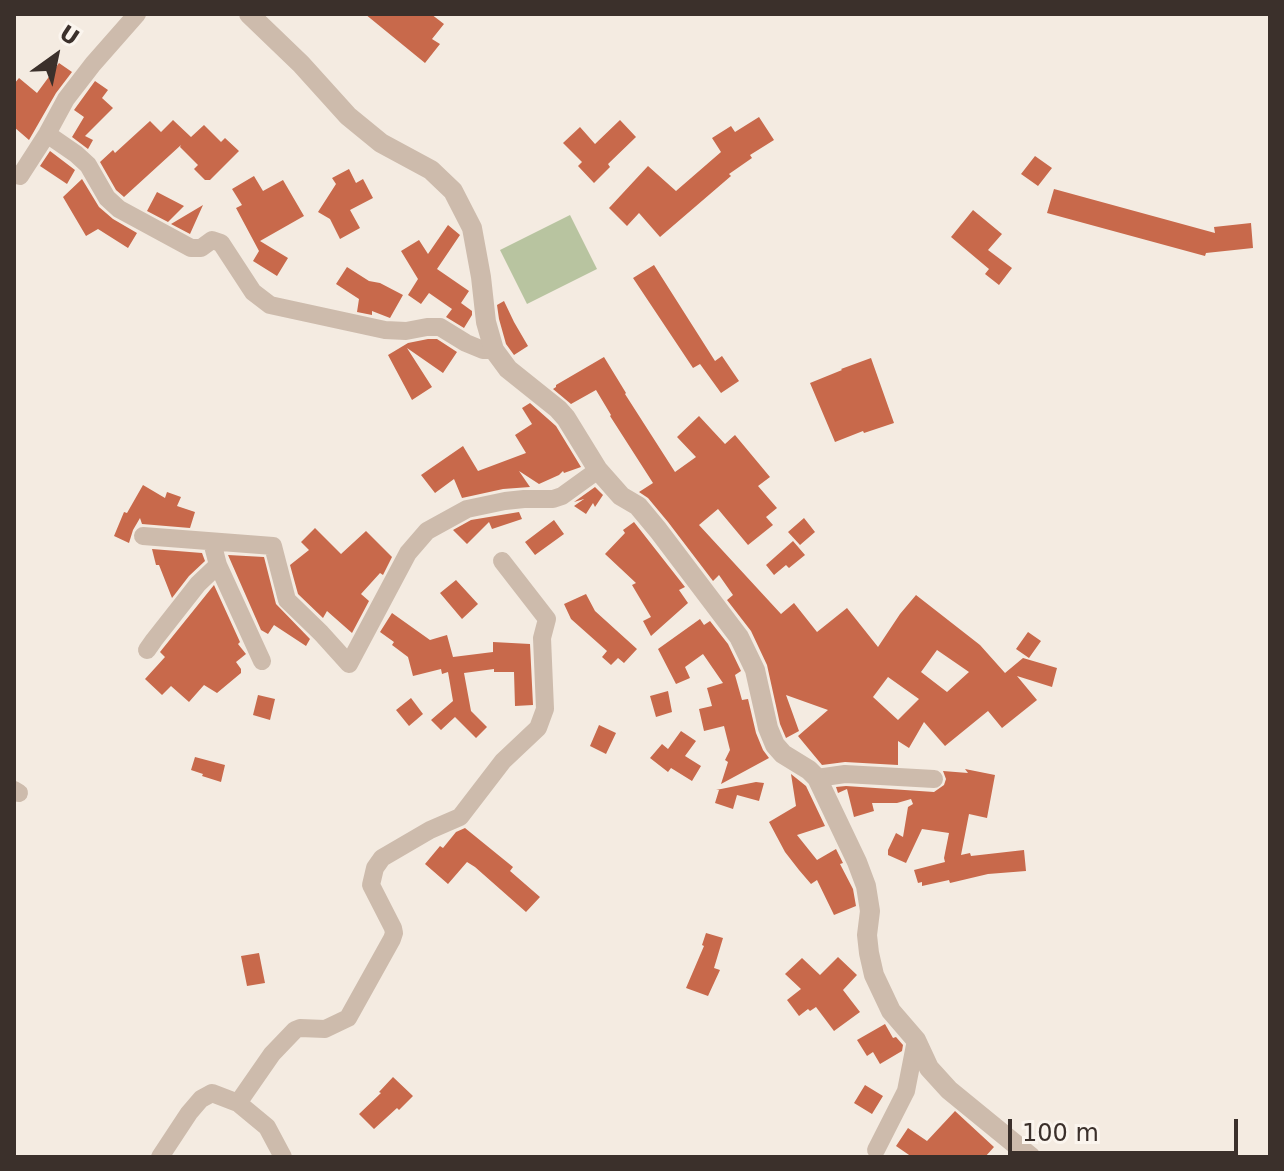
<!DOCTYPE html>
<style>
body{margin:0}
#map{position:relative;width:1284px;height:1171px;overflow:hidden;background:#f4ebe1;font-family:"DejaVu Sans",sans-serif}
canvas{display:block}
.frame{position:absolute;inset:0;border:16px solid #3b302b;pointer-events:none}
.north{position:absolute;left:16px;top:16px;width:80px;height:80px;-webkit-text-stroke:6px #fbf5ee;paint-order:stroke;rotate:33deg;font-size:22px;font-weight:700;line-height:32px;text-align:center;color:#3b302b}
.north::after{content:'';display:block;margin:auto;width:28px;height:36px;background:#3b302b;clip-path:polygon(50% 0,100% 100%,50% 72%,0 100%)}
.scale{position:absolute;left:1008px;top:1119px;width:230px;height:36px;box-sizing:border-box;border:4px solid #3b302b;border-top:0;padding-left:10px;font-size:24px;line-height:28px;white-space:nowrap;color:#3b302b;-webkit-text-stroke:6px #fbf5ee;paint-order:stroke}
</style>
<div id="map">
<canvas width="1284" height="1171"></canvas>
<div class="frame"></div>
<div class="north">U</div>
<div class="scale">100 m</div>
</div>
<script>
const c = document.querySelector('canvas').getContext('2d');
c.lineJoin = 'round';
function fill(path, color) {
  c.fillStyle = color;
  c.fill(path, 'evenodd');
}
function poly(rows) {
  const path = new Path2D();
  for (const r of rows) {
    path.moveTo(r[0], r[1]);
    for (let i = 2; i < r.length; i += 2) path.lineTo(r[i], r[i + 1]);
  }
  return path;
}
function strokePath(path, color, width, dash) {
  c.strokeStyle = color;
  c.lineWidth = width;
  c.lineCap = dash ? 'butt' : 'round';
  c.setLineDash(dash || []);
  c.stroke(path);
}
fill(poly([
 [570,215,597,269,527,304,500,250]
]), '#b8c4a0');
fill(poly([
 [365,14,431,14,444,24,432,39,440,44,425,63],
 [59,63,72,72,56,93,29,140,14,127,14,84,19,78,37,93],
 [95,81,108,90,102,98,113,108,85,136,93,140,88,149,72,137,84,117,74,110],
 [759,117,774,140,750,155,752,158,729,174,731,176,660,237,639,213,627,226,609,208,648,166,676,191,721,152,712,138,731,126,735,132],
 [173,120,191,137,204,125,221,142,225,138,239,151,210,180,205,180,194,169,198,165,180,147,181,145,124,197,116,190,100,162,113,150,115,153,150,121,161,132],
 [620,120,636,137,608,164,610,167,594,183,578,166,582,162,563,143,580,127,595,144],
 [50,151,75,170,67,184,40,166],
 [1035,156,1052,168,1038,186,1021,174],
 [349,169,356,183,363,179,373,198,350,210,360,228,340,239,330,219,318,212,336,184,332,178],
 [254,176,263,191,283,180,304,216,260,241,288,258,277,276,253,261,259,251,236,208,242,205,232,189],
 [82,179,99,207,113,219,137,233,128,248,98,229,86,236,63,197],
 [1054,189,1215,233,1214,227,1251,223,1253,248,1206,253,1205,256,1047,213],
 [157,192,184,206,168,222,147,211],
 [203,205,190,234,171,224],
 [973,210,1002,234,988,250,1012,268,999,285,985,274,989,269,951,237],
 [448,225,460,235,437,269,469,291,461,303,472,311,472,315,464,328,446,317,452,309,429,293,421,304,408,295,418,279,401,251,419,240,428,254],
 [654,265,715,361,722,356,739,381,721,393,700,364,693,368,633,278],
 [347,267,369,281,380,283,403,295,390,318,372,311,372,315,357,312,359,299,336,284],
 [504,301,514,322,528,346,514,355,506,344,499,319,497,305],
 [428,339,437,339,457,352,443,373,407,348,432,387,412,400,388,355,408,343],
 [604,357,626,393,625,394,675,472,696,457,677,437,699,416,725,444,735,435,770,477,758,486,777,508,766,517,773,525,748,545,718,509,699,525,781,614,794,603,817,632,847,608,878,647,900,614,916,595,980,645,1005,673,1023,658,1057,668,1052,687,1017,676,1037,700,1002,728,988,711,945,746,924,722,909,748,898,741,898,765,845,762,822,765,798,736,828,710,786,695,799,731,786,738,780,724,767,665,751,631,727,600,733,595,719,575,713,581,668,522,648,498,639,492,653,483,610,416,611,415,596,390,571,404,553,389,556,387,556,385],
 [937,650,969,672,947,692,921,672],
 [888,677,919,699,898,720,873,697],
 [871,358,894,423,864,433,863,431,835,442,810,383,842,370,841,369],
 [530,403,556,426,581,467,564,473,563,471,559,475,539,484,519,471,530,487,503,489,462,498,454,479,435,493,421,475,463,446,478,471,526,453,515,435,532,424,522,408],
 [143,485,165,498,167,492,181,497,177,506,195,512,190,528,142,524,140,518,133,530,129,543,114,536,124,512,127,513],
 [595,487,603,495,595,507,593,503,586,514,574,506,584,499,574,502],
 [519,512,522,519,492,529,489,522,467,544,453,530,471,520],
 [804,518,815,532,800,545,788,532],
 [554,520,564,534,535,555,525,542],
 [634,522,685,587,679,590,688,603,651,636,643,621,651,617,632,585,636,583,605,554,625,533,623,530],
 [315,528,341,554,366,531,392,557,383,575,380,573,361,594,369,601,352,633,327,611,323,618,298,594,290,565,309,550,301,542],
 [793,541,805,555,789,568,786,565,774,575,766,565],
 [152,549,202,553,205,561,189,576,172,598,159,565,156,565],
 [228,555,264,557,276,604,310,639,306,646,274,625,268,634,261,630],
 [456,580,478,604,462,619,440,593],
 [214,585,240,642,238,644,246,654,236,662,241,669,241,673,217,693,204,685,189,702,171,686,162,695,145,679,165,657,160,652,164,647],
 [586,594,595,611,637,649,624,663,618,658,611,665,602,657,607,651,571,619,564,604],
 [392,613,430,640,447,635,453,657,493,652,493,642,530,644,533,705,515,706,514,672,494,672,494,669,464,673,471,711,487,727,476,738,455,717,441,730,431,720,453,701,448,672,442,674,441,669,413,676,408,657,392,645,394,642,380,632],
 [700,619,704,625,710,621,728,644,741,671,735,675,742,700,748,699,756,733,763,750,769,758,721,784,728,762,725,760,730,750,724,726,704,731,699,709,712,706,707,688,723,683,703,654,685,667,690,678,676,684,658,649],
 [1028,632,1041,641,1029,658,1016,649],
 [668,691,672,712,656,717,650,696],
 [258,695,275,699,270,720,253,715],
 [411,698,423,714,409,726,396,710],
 [599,725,616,733,606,754,590,746],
 [681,731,696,741,685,756,701,766,692,781,671,768,668,772,650,758,662,744,668,749],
 [195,757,225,765,221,782,202,776,203,774,191,770],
 [965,769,995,775,987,818,969,814,961,855,970,853,971,856,1024,850,1026,871,988,874,950,883,949,880,922,886,922,882,918,883,914,870,945,862,944,858,949,833,922,829,906,863,888,855,888,850,896,833,903,837,908,807,913,804,911,799,897,803,872,803,874,811,854,817,847,789,838,793,836,787,846,786,934,792,944,785,946,779,943,771,968,773],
 [791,774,806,786,825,826,797,835,817,860,836,849,843,863,840,864,853,889,856,906,834,915,817,880,811,884,799,870,785,852,769,822,796,806],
 [756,782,764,783,759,801,737,795,733,809,715,803,719,790,716,790],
 [465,828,513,867,510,871,540,897,526,912,475,867,467,862,448,884,425,864,440,846,443,848,456,832],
 [706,933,723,938,714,968,720,970,708,996,686,988,704,946,702,945],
 [259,953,265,983,247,986,241,956],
 [838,957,857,975,843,990,860,1012,834,1031,816,1007,810,1011,808,1009,799,1016,787,1000,801,989,785,974,802,958,820,975],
 [885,1024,893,1038,896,1037,903,1045,902,1051,880,1064,873,1052,867,1056,857,1040],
 [393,1077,413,1096,399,1110,397,1108,374,1129,359,1114,381,1093,379,1092],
 [865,1085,883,1096,872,1114,854,1103],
 [955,1111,994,1147,985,1157,912,1157,896,1146,908,1128,927,1141]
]), '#c8694b');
strokePath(poly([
 [47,134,76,154,88,165,107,198,119,209,191,248,201,248,212,240,221,243,253,292,270,305,385,330,406,331,427,327,440,327,466,343,483,350,494,350],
 [14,174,20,176,47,134,66,99,93,64,137,14],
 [143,536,273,546,287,600,321,633,349,664,408,553,427,531,467,509,505,501,524,499,553,499,562,496,598,470],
 [212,542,218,565,262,661],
 [147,650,154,640,198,584,218,565],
 [817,778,845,774,934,779],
 [14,790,19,793],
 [238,1103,267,1127,283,1157],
 [876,1150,906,1091,916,1040],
 [160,1157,189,1113,201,1099,212,1093,238,1103,272,1054,295,1030,300,1028,325,1029,348,1018,392,939,394,933,393,928,371,885,375,868,382,858,430,830,460,817,503,761,538,728,545,709,542,638,547,619,502,561]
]), '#cdbbac', 18);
strokePath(poly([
 [249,14,301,64,348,116,381,143,431,170,453,191,472,228,481,277,486,322,494,350,508,369,558,409,566,418,598,470,621,496,638,506,658,530,739,637,755,670,768,728,775,745,783,754,809,770,817,778,857,862,866,886,870,911,867,935,869,953,874,975,891,1011,916,1040,929,1068,949,1090,1031,1157]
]), '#cdbbac', 20);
</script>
